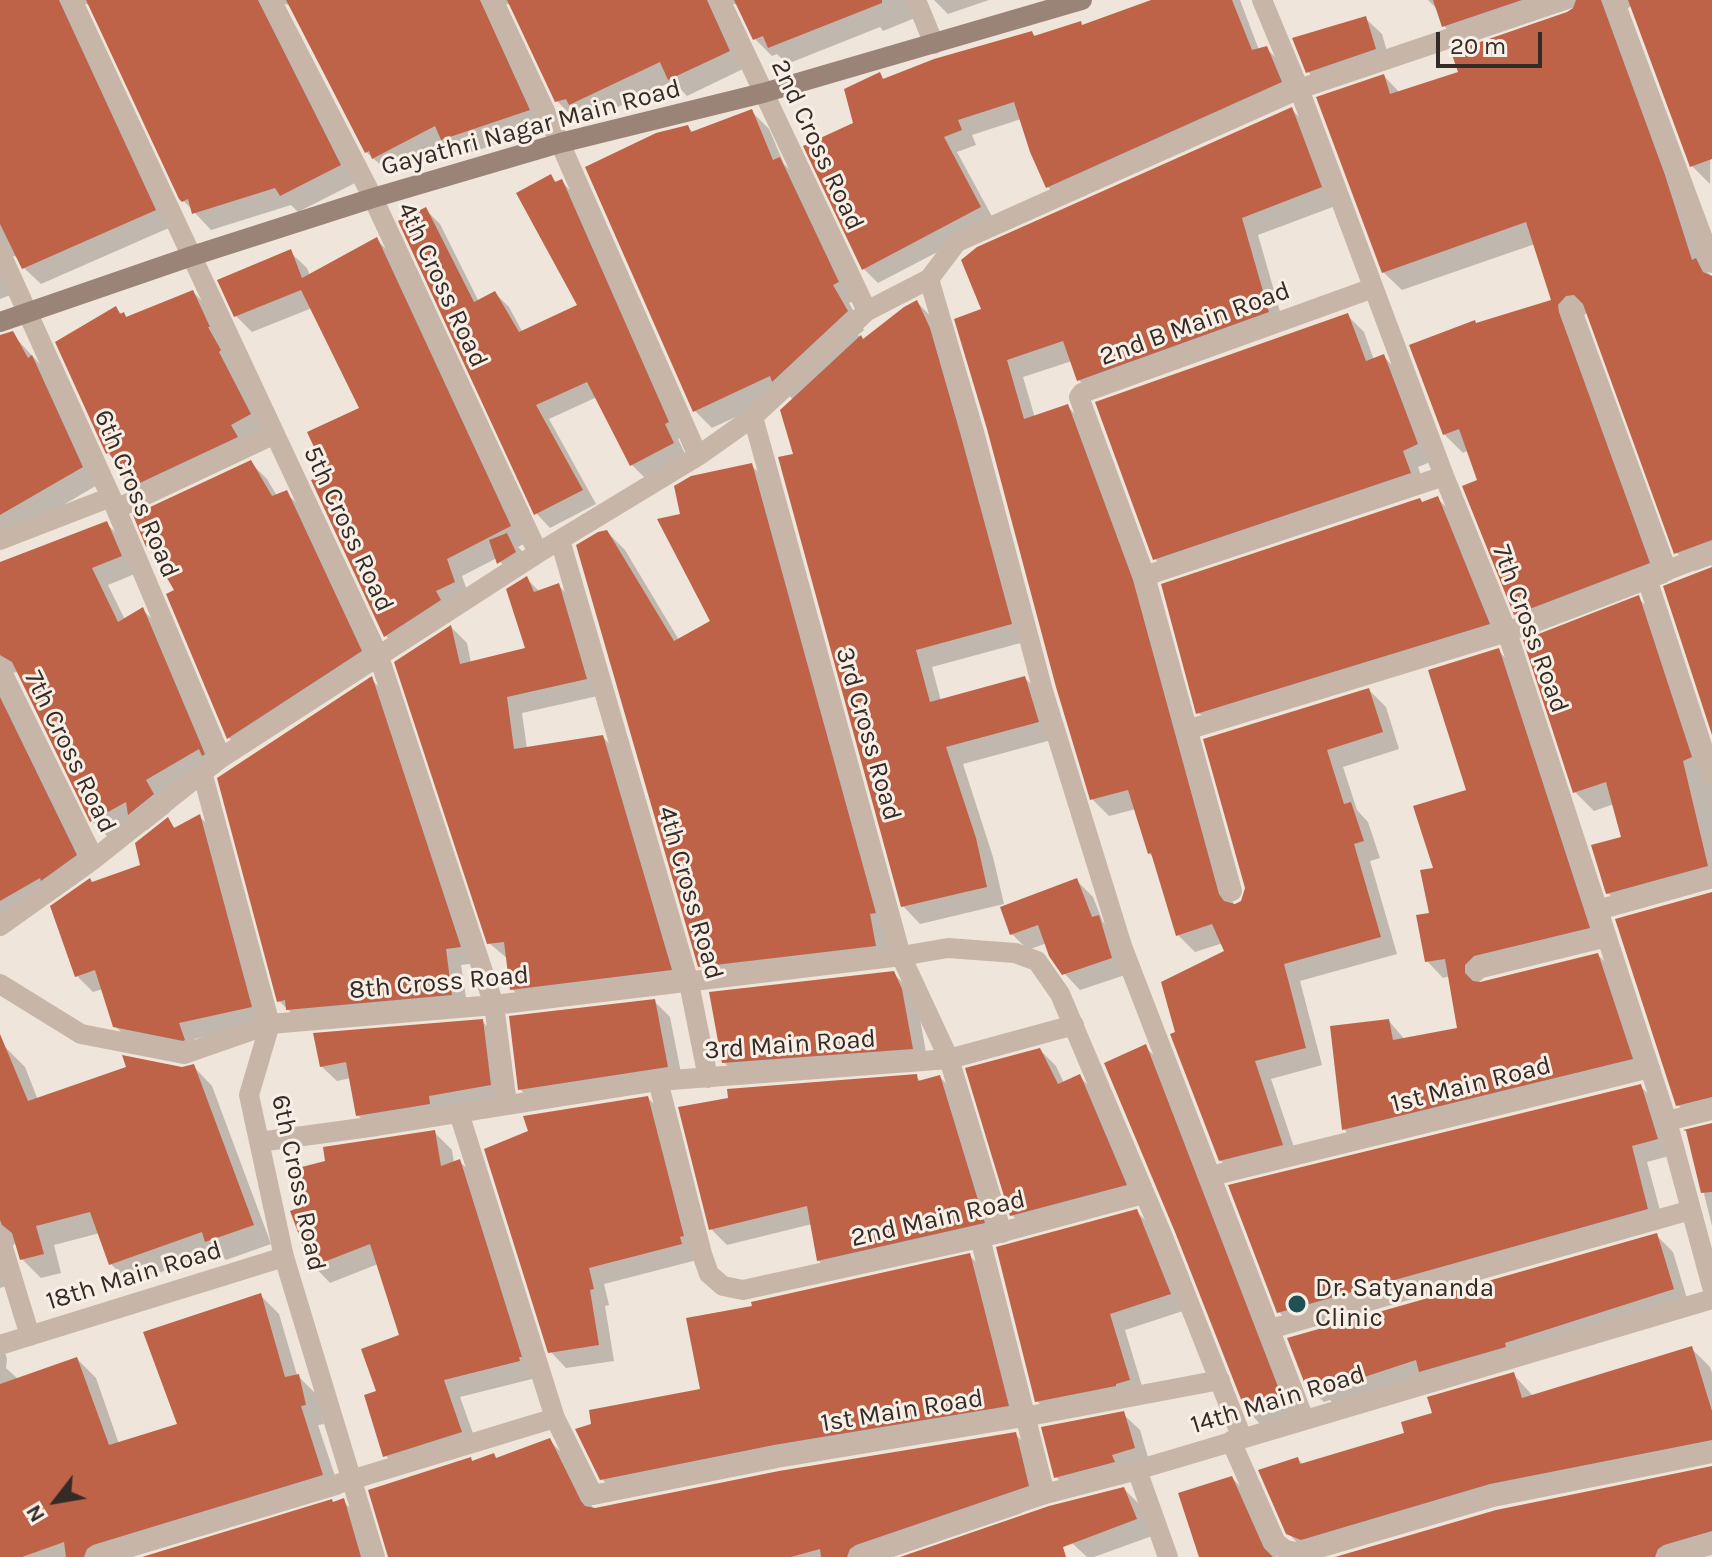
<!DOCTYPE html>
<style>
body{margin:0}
#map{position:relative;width:1712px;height:1557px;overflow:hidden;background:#f0e5da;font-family:Karla,sans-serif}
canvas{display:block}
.north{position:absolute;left:16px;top:1461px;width:80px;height:80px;-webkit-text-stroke:6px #f8efe6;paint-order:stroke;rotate:239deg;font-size:22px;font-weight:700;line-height:32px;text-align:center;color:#342b27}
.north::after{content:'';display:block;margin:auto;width:28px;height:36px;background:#342b27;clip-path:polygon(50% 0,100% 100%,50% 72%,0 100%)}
.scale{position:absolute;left:1436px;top:32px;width:106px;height:36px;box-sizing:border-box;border:4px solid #342b27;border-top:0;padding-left:10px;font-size:24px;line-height:28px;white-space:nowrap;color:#342b27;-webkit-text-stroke:6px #f8efe6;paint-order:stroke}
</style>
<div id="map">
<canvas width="1712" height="1557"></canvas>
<div class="north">N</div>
<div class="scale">20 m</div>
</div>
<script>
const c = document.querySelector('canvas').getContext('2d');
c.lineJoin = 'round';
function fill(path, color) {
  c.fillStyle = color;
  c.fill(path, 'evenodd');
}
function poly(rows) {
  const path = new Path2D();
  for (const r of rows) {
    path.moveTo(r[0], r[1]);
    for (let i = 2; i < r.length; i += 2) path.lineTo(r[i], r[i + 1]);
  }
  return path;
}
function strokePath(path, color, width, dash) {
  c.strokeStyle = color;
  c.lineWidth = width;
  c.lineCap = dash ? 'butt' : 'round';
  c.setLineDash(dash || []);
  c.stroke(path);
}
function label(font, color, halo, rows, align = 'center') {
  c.font = font + ' Karla,sans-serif';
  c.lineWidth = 6;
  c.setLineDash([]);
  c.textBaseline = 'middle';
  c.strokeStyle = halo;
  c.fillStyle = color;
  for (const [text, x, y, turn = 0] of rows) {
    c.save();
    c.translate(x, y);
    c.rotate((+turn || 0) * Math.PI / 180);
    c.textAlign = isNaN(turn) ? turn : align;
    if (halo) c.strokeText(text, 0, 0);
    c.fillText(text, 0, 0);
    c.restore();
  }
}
fill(poly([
 [0,0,921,0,920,16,883,31,880,27,787,64,777,54,772,56,755,39,738,5,733,4,745,68,687,96,673,81,588,121,583,115,574,118,557,101,512,5,506,4,546,128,460,156,448,145,391,174,366,152,290,5,283,4,357,182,298,212,291,205,211,230,181,198,91,5,85,4,171,227,41,284,23,267,18,257,13,256,7,261,13,294,0,299],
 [934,0,989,0,948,14],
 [1161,0,1240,0,1259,50,1266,48,1281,63,1296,97,1063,202,1048,187,1021,119,972,135,976,145,957,152,995,222,878,283,864,269,855,124,879,75,885,80,1032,33,1036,37,1084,27],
 [1428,0,1712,0,1710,184,1692,166,1632,6,1622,11,1707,272,1712,276,1712,567,1711,565,1695,571,1676,552,1587,313,1579,319,1577,333,1668,582,1535,633,1516,614,1469,450,1463,453,1444,434,1478,325,1553,301,1535,244,1402,290,1383,272,1384,76,1400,93,1461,73,1568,14,1578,6,1463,45,1444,26,1439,11],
 [1365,18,1382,34,1391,65,1324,88,1308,72],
 [1291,109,1308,126,1338,205,1258,235,1285,329,1096,397,1079,380,1072,361,1023,377,1035,418,1067,406,1084,423,1149,599,1234,906,1242,902,1247,888,1206,740,1369,690,1386,707,1399,749,1343,767,1357,810,1368,822,1380,858,1370,861,1397,954,1300,981,1322,1065,1271,1079,1299,1162,1238,1177,1220,1160,1177,1033,1226,952,1223,943,1195,952,1178,935,1155,859,1149,853,1136,809,1109,816,1092,799,984,310],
 [751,111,769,129,784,164,797,177,855,300,849,303,864,330,858,335,864,341,917,302,934,320,1028,641,932,667,941,701,1025,678,1042,695,1055,739,963,764,993,857,1004,904,920,924,903,906,795,455,793,400,787,393,712,428,694,410,687,127,694,133],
 [551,177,557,183,561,181,575,195,682,437,678,439,687,458,646,479,632,465,597,397,549,419,596,504,550,528,536,513,426,210,440,224,479,302,495,293,509,307,523,333,580,306],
 [376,239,393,256,526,543,518,547,523,552,515,579,497,558,462,576,470,599,402,652,386,636,313,481,328,474,362,409,312,308,252,332,236,316,290,252,307,268,310,276],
 [193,292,209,308,266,430,147,504,131,487,116,462,108,453,116,309,128,319],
 [1347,315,1364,332,1374,360,1384,357,1400,373,1433,461,1418,467,1426,490,1171,575,1155,559],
 [14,336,49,374,99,484,0,542,0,344],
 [250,462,267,479,277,496,286,493,303,509,377,668,245,754,229,738],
 [751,465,769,483,893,963,718,984,700,966,607,532,625,550,679,640,712,621],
 [1437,498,1453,514,1504,640,1214,728,1198,712,1423,504],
 [106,523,123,540,137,573,108,585,125,620,143,610,160,627,221,771,215,766,161,797,170,812,147,830,138,821,109,838,92,821,18,672,11,673,5,692,93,872,59,896,57,894,0,927,0,564],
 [526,578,540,592,559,586,575,602,602,695,522,713,527,749,603,737,619,754,687,986,529,1005,512,989,508,959,489,943,451,627,467,643,471,663,528,649],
 [1638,598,1657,616,1712,783,1712,888,1627,912,1608,893,1623,839,1614,804,1594,811,1575,792],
 [1498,650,1514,667,1605,944,1490,972,1477,984,1598,955,1614,971,1648,1075,1360,1146,1344,1129,1389,1021,1405,1040,1459,1030,1450,976,1443,978,1427,961,1435,869,1469,791],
 [371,679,387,695,476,963,461,965,468,1011,304,1025,279,1001],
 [200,817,216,833,267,1023,194,1039,200,1056,132,1043,115,1026,103,989,93,992,77,976,93,883,142,867,167,820,176,829],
 [1077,881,1093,897,1103,922,1115,934,1128,974,1080,990,1064,973,1047,943,1028,950,1012,934],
 [1712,894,1712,1119,1696,1123,1677,1104],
 [893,973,910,990,918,1007,928,1064,740,1079,724,1062],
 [654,1001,670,1017,683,1083,537,1106,520,1089],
 [482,1021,497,1037,506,1100,373,1130,358,1115,351,1078,337,1081,321,1066],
 [1145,1047,1162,1063,1297,1414,1264,1428,1248,1411],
 [6,1048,25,1067,38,1100,193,1066,212,1086,271,1244,226,1260,218,1252,130,1283,111,1264,100,1233,54,1245,61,1273,41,1278,22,1259,16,1242,5,1256,13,1284,0,1288,0,1051],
 [1040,1050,1056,1066,1064,1083,1079,1076,1096,1093,1142,1201,1029,1232,1012,1215],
 [916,1077,922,1082,940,1077,955,1093,1000,1238,834,1275,818,1260,812,1224,727,1245,711,1229],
 [1640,1086,1657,1102,1673,1155,1647,1162,1664,1225,1295,1329,1279,1312],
 [648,1098,664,1114,697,1260,604,1284,609,1305,605,1306,614,1361,566,1368,550,1351],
 [1712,1124,1712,1226,1689,1133],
 [434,1132,452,1150,454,1163,459,1161,477,1178,536,1378,460,1397,479,1450,403,1473,385,1455,379,1392,402,1336,378,1264,330,1283,313,1265],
 [1136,1211,1153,1228,1186,1310,1125,1330,1145,1396,1053,1417,1037,1401],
 [1656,1235,1673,1252,1689,1305,1337,1407,1330,1400,1324,1402,1307,1386],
 [970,1256,986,1272,1024,1422,618,1496,602,1479,702,1390,754,1307],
 [260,1295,279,1314,297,1375,317,1395,324,1424,318,1425,341,1494,132,1557,0,1557,0,1334,7,1359,6,1368,18,1379,77,1359,96,1378,119,1444,179,1426],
 [1692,1349,1710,1367,1712,1373,1712,1462,1510,1502,1307,1553,1288,1533,1298,1459,1304,1465,1406,1434,1434,1414,1513,1374,1533,1396],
 [1123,1414,1140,1430,1150,1464,1073,1493,1056,1477],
 [1015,1434,1034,1453,1046,1500,1021,1508,1022,1513,893,1557,389,1557,470,1459,474,1463,494,1456,497,1459,550,1441,569,1460,594,1510],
 [1712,1468,1712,1555,1704,1557,1342,1557],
 [1232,1478,1248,1494,1277,1557,1201,1557],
 [1124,1489,1140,1505,1152,1536,1094,1557,1087,1557,1072,1543],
 [343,1501,362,1520,373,1557,149,1557]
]), '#0003');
fill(poly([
 [0,0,59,0,156,210,22,269,0,224],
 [86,0,258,0,341,165,280,196,275,188,192,214,188,199,182,202,179,199],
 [286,0,480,0,530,110,441,140,435,126,372,159,369,151,365,153],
 [507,0,707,0,730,51,668,80,660,62,569,105,566,99,555,102],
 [734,0,882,0,882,3,768,48,763,36,753,40],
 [1151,0,1232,0,1252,50,1267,46,1282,82,1046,188,1030,152,1014,102,958,120,962,130,944,137,981,207,862,270,803,146,853,123,844,89,880,72,883,79,934,59,1032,31,1034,36,1081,21,1082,25],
 [1433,0,1522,0,1442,27],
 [1576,0,1601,0,1665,175,1692,260,1696,258,1703,272,1712,276,1712,540,1674,554,1583,304,1574,295,1566,296,1558,305,1559,312,1650,563,1514,615,1462,486,1477,480,1459,429,1443,435,1409,345,1475,320,1476,323,1551,300,1526,222,1382,273,1316,97,1384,74,1390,94,1458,72,1451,52,1567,12,1573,8],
 [1628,0,1712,0,1712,159,1690,167],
 [1366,16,1376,49,1306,73,1292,38],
 [1292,107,1322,187,1242,218,1269,312,1077,381,1063,341,1007,360,1024,419,1068,404,1133,580,1219,894,1224,901,1235,904,1241,901,1245,888,1203,739,1369,688,1383,732,1327,750,1344,804,1351,802,1364,841,1354,844,1381,937,1284,964,1306,1048,1255,1061,1283,1145,1219,1161,1170,1034,1175,1032,1161,982,1224,951,1212,924,1176,936,1151,853,1148,854,1128,790,1090,800,1056,687,987,429,954,319,981,309,961,260,977,247],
 [752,109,773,160,780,157,839,282,833,285,848,311,772,382,770,376,693,412,585,167,656,133,688,125,691,132],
 [551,174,555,182,562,179,669,422,665,424,674,443,630,466,587,382,536,405,583,490,534,515,398,221,426,207,474,302,495,291,519,332,577,305,516,193],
 [377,237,511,526,447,559,455,582,436,591,441,600,384,637,311,480,326,473,307,432,359,408,301,290,234,317,217,280,291,249,302,278],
 [193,290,210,327,208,327,221,350,219,352,251,414,231,425,238,437,129,488,109,452,106,454,55,342,116,306,120,314,124,312,126,317],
 [917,300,930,328,961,436,1012,624,916,650,930,702,1025,676,1039,722,946,747,976,838,987,887,901,907,778,457,793,454,780,410,861,335,863,339,904,307],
 [1348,313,1366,361,1384,354,1418,444,1403,451,1411,473,1153,560,1095,402],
 [13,331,28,358,32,355,83,467,0,515,0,335],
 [251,460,272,496,287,490,362,651,227,739,166,594,174,590,148,546,146,547,133,515],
 [752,463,876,913,870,914,876,946,698,967,576,545,598,532,607,530,674,641,710,621,657,519,680,514,674,486,691,476],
 [1438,496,1490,624,1196,714,1161,584,1420,498,1422,502],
 [107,521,122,556,92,568,118,622,143,607,205,754,202,756,199,749,146,780,154,794,128,815,126,802,90,822,12,662,0,655,0,562],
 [507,533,516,552,497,564,489,540],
 [1712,567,1712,735,1663,586],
 [527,576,534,592,559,583,587,679,507,697,514,749,603,735,672,970,510,990,504,942,487,944,394,662,451,625,460,664,525,648,506,589],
 [1639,595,1692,757,1683,761,1708,866,1606,894,1591,845,1621,837,1606,782,1573,793,1523,640],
 [1499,648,1590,928,1474,956,1465,965,1465,973,1473,981,1480,982,1598,953,1633,1059,1342,1130,1330,1026,1389,1019,1393,1040,1457,1028,1445,959,1425,962,1416,915,1429,913,1420,870,1433,868,1413,806,1466,790,1428,670],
 [372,676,461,947,446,949,452,995,286,1010,285,1000,277,1002,217,778],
 [0,697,77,855,41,881,40,878,0,901],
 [200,814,252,1007,179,1023,185,1040,183,1041,113,1027,95,970,75,977,50,906,90,878,92,882,140,865,135,843,168,817,174,828],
 [1077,878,1092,917,1099,915,1112,958,1062,975,1049,956,1038,925,1010,935,1000,907],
 [1712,892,1712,1097,1676,1106,1615,919],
 [894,971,902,989,913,1049,722,1063,709,992],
 [655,999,668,1067,518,1090,509,1016],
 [483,1019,491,1085,429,1096,430,1104,356,1116,346,1062,320,1067,313,1033],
 [0,1034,28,1101,126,1067,122,1055,182,1067,194,1064,254,1225,205,1242,202,1232,109,1265,90,1212,36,1226,44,1254,20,1260,12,1233,2,1225,0,1220],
 [1146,1044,1282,1397,1246,1412,1175,1232,1104,1063],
 [1040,1048,1058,1084,1080,1074,1127,1185,1010,1216,965,1068],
 [917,1074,918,1081,940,1075,985,1223,817,1261,807,1206,709,1230,678,1107,728,1098,727,1089],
 [1641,1084,1658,1139,1632,1146,1648,1209,1277,1313,1228,1185],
 [648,1096,684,1236,680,1237,682,1244,589,1268,594,1289,590,1290,599,1345,548,1353,484,1149,528,1131,523,1116],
 [1712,1123,1712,1192,1701,1193,1686,1131,1683,1130],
 [435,1130,441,1166,460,1159,522,1357,519,1357,520,1361,444,1380,462,1432,383,1457,364,1395,376,1391,361,1349,399,1335,370,1244,311,1267,290,1211,303,1206,294,1169,325,1161,323,1147],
 [1137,1209,1171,1294,1110,1314,1130,1380,1116,1384,1116,1386,1035,1402,996,1247],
 [1657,1233,1674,1289,1505,1343,1506,1347,1419,1372,1416,1360,1319,1392,1317,1383,1306,1387,1287,1338],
 [970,1253,1009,1406,774,1445,600,1480,575,1429,591,1424,589,1410,700,1389,686,1318,752,1306,751,1302],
 [261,1293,285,1377,299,1374,306,1405,301,1406,323,1475,93,1545,87,1549,84,1557,66,1557,64,1542,22,1557,0,1557,0,1384,77,1357,109,1445,177,1424,143,1332],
 [1692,1346,1712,1411,1712,1440,1490,1484,1301,1540,1286,1534,1258,1470,1298,1457,1300,1464,1404,1433,1401,1422,1432,1413,1427,1397,1514,1372,1522,1398],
 [1124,1411,1135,1448,1112,1455,1115,1462,1054,1478,1041,1427],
 [1016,1432,1029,1486,856,1545,850,1549,847,1557,821,1557,820,1549,791,1557,388,1557,368,1490,471,1457,472,1461,494,1453,496,1458,550,1438,581,1501,585,1506,595,1508,779,1471],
 [1712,1466,1712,1531,1664,1545,1658,1549,1655,1557,1335,1557,1496,1510],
 [1232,1476,1264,1548,1273,1557,1199,1557,1178,1493],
 [1124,1487,1137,1519,1063,1547,1066,1557,900,1557,1049,1506],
 [344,1498,361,1557,142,1557,332,1499,333,1502]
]), '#bf6348');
strokePath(poly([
 [72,0,379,657,494,1005,507,1104],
 [271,0,373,198,538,553],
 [493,0,560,143,698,456],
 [720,0,867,311],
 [916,0,934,44],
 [1262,0,1299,89,1444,476,1507,632,1667,1121,1712,1287],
 [1614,0,1712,263],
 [0,252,111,497,221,758],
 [929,279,974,432,1043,691,1122,946,1304,1419],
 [1571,308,1667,571],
 [753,417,901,956,949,1059,1002,1233],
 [116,509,275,434],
 [0,540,111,497],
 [560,540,689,983,708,1078],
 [1145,576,1079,397,1082,393,1373,288],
 [1647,579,1712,776],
 [0,668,94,859],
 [1187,730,1507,632,1712,553],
 [202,772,270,1024,249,1095,284,1257,375,1557],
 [1232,891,1145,576,1444,476],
 [1598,910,1712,878],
 [0,926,94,859,221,758,538,553,698,456,753,417,867,311,929,279,957,242,1299,89,1563,0],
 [1477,969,1607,937],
 [0,984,81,1034,184,1054,270,1024,494,1005,901,956,948,948,1015,953,1037,961,1060,994,1163,1237,1242,1438],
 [658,1081,702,1254,709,1274,723,1286,743,1290,980,1238,1143,1194],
 [459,1113,555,1418],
 [1667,1121,1712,1110],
 [259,1142,377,1126,658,1081,949,1059,1074,1025],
 [1211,1176,1650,1068],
 [0,1238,30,1336],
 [980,1238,1045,1494],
 [1270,1329,1691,1210],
 [0,1345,284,1257],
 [1231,1441,1276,1543,1286,1550,1302,1553,1493,1497,1712,1453],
 [1137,1470,1168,1557],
 [97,1557,555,1418,593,1495,777,1458,1024,1417,1220,1380],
 [860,1557,1045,1494,1137,1470,1712,1299],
 [1668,1557,1712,1544]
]), '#c7b5a7', 20);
strokePath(poly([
 [0,322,192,256,373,198,560,143,763,93,1082,0]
]), '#9a8478', 20);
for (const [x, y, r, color] of [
 [1297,1304,10,"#1f5053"]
]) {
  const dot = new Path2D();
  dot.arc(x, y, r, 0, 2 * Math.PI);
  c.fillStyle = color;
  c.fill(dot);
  strokePath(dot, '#f8efe6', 3);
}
label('26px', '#342b27', '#f8efe6', [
 ["Gayathri Nagar Main Road",531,128,-15],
 ["2nd Cross Road",817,145,65],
 ["4th Cross Road",442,285,65],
 ["2nd B Main Road",1195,324,-20],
 ["6th Cross Road",136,494,67],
 ["5th Cross Road",348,529,65],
 ["7th Cross Road",1530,629,70],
 ["3rd Cross Road",868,734,74],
 ["7th Cross Road",70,752,64],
 ["4th Cross Road",690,893,74],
 ["8th Cross Road",439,983,-5],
 ["3rd Main Road",790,1045,-4],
 ["1st Main Road",1471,1085,-14],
 ["6th Cross Road",298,1183,78],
 ["2nd Main Road",938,1219,-13],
 ["18th Main Road",134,1276,-17],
 ["14th Main Road",1278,1400,-17],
 ["1st Main Road",902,1411,-9]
]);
label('26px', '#342b27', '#f8efe6', [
 ["Dr. Satyananda",1315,1289],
 ["Clinic",1315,1319]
], 'left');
</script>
